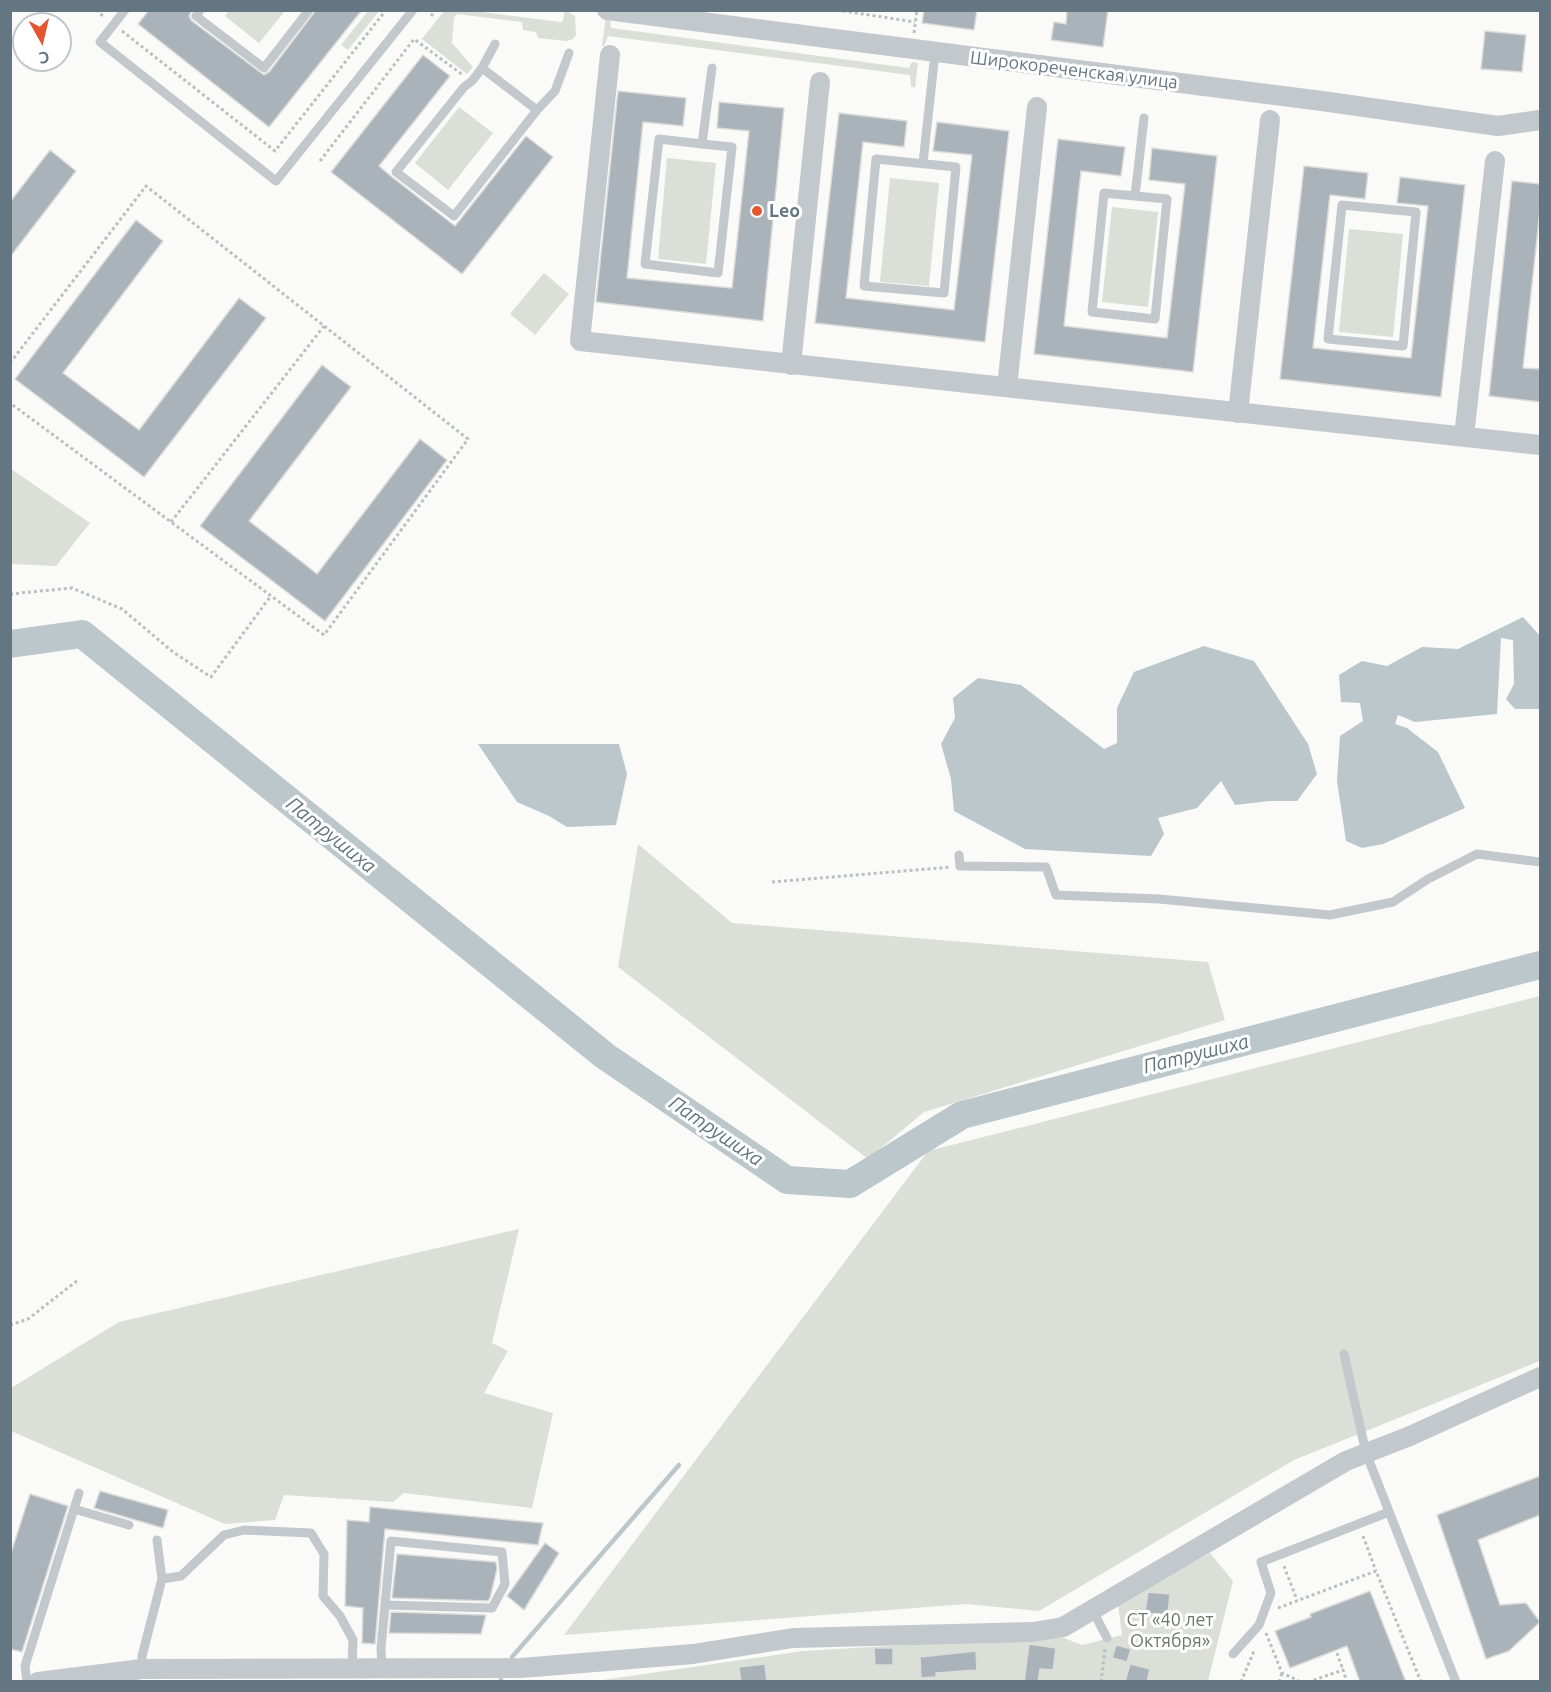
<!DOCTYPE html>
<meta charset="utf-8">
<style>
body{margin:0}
#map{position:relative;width:1551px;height:1692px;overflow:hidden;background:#fafaf8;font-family:Ubuntu,sans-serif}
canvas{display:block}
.frame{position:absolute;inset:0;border:12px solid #657683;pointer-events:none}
.north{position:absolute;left:12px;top:12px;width:60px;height:60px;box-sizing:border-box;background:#fff;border:2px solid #c1c8cd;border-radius:50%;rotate:172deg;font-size:16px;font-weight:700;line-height:24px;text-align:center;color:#657683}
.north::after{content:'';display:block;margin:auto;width:21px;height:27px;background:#e4572e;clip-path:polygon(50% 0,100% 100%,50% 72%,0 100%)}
</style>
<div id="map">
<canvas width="1551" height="1692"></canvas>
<div class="frame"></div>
<div class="north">С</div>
</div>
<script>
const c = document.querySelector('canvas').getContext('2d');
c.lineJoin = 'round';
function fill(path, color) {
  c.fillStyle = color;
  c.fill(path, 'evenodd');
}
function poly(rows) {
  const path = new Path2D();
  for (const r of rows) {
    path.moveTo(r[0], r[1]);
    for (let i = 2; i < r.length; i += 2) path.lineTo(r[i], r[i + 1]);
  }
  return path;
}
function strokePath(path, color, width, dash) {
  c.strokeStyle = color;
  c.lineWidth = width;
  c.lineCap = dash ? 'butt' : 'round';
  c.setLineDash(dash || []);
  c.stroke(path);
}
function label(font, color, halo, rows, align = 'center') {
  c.font = font + ' Ubuntu,sans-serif';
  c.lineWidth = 6;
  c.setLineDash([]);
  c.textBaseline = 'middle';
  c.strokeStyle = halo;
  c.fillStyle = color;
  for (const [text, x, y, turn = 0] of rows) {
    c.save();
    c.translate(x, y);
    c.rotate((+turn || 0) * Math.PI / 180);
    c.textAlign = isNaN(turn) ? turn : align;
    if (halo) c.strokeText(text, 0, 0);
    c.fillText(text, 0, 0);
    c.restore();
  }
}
fill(poly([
 [229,11,229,10,285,11,259,43,225,16],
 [368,11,379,11,348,50,341,45],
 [444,11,474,11,560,22,563,21,564,12,568,12,575,16,576,35,573,39,567,41,538,38,536,32,523,30,522,22,457,14,454,18,452,43,473,67,467,74,422,39],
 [606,16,610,18,611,28,909,68,912,62,918,63,915,88,911,86,910,75,608,36,604,46,602,46],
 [459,107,493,133,448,190,415,163],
 [667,158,716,163,706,264,658,259],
 [890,178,939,183,929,286,880,282],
 [1112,207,1158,212,1148,307,1102,302],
 [1349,229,1403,234,1393,337,1339,332],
 [544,273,569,294,535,335,510,314],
 [11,469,90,523,56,566,11,564],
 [638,844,732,923,1208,962,1225,1020,924,1112,868,1159,618,967],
 [1540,996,1540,1361,1294,1460,1039,1611,967,1604,564,1635,928,1151],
 [519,1229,492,1343,508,1351,484,1393,553,1413,532,1508,404,1493,393,1502,284,1495,275,1520,225,1524,11,1431,11,1388,119,1322],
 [1210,1553,1233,1581,1208,1681,589,1682,803,1651,1059,1636,1082,1645,1122,1635,1118,1604]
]), '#dadfd7');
fill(poly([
 [1523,617,1540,636,1540,709,1515,709,1506,699,1514,684,1513,640,1501,638,1497,714,1415,722,1398,715,1395,724,1407,728,1438,752,1465,808,1383,844,1362,848,1346,841,1337,781,1340,736,1363,721,1360,703,1341,702,1339,675,1362,661,1387,666,1422,647,1458,649],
 [1204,646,1254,661,1308,744,1317,774,1297,801,1270,801,1235,805,1221,781,1197,808,1158,818,1164,834,1151,856,1025,849,954,811,951,779,941,744,955,718,953,698,978,678,1021,685,1104,749,1117,743,1117,708,1134,672],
 [478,744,619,744,627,774,616,825,567,827,549,816,517,802]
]), '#bbc7cb');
strokePath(poly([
 [512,1657,679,1465],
 [500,1682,501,1680]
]), '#bbc7cb', 4.5);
strokePath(poly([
 [10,644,82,634,605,1056,787,1180,850,1184,962,1115,1540,965]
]), '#bbc7cb', 28);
const building = poly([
 [149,10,192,10,189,16,192,21,264,75,269,72,316,10,362,10,269,127,138,24,149,10],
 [924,10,977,10,974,30,922,23,924,10],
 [1067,10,1108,10,1103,47,1051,40,1054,22,1066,24,1067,10],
 [1485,31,1526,35,1522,72,1481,69,1485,31],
 [423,55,450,76,379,166,392,177,455,226,526,136,553,157,462,274,331,172,423,55],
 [618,91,686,98,683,126,643,122,627,278,732,288,749,131,717,128,719,102,784,108,763,321,596,302,618,91],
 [839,113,907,121,904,147,863,142,846,298,954,310,972,155,933,151,937,122,1009,131,985,342,815,323,839,113],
 [1058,139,1125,147,1121,176,1081,171,1064,326,1167,338,1185,184,1149,180,1152,148,1217,156,1193,372,1034,354,1058,139],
 [50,150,76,171,10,257,10,202,50,150],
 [1304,166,1368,173,1365,199,1330,195,1313,348,1411,358,1428,206,1397,203,1400,177,1465,185,1441,397,1280,379,1304,166],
 [1512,181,1540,184,1540,210,1523,368,1540,369,1540,402,1489,396,1512,181],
 [136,220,163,241,63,373,139,430,239,298,266,318,144,477,15,379,136,220],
 [322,365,351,387,249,521,307,566,317,574,420,439,447,460,325,621,200,526,322,365],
 [1540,1476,1540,1515,1478,1540,1500,1605,1526,1603,1540,1622,1509,1651,1486,1659,1437,1515,1540,1476],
 [100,1491,168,1510,163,1528,94,1508,100,1491],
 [30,1494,68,1506,22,1652,10,1649,10,1556,30,1494],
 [370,1507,543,1523,538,1545,385,1529,375,1644,362,1643,363,1608,345,1606,347,1520,369,1522,370,1507],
 [545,1543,559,1553,524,1610,507,1596,545,1543],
 [397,1554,496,1562,497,1569,490,1598,488,1601,392,1598,397,1554],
 [1370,1591,1406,1682,1360,1682,1347,1646,1290,1668,1275,1631,1311,1617,1310,1614,1370,1591],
 [1148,1592,1170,1594,1168,1615,1145,1613,1148,1592],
 [391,1612,486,1615,481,1634,389,1633,391,1612],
 [1029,1644,1056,1648,1053,1670,1040,1669,1038,1682,1024,1682,1029,1644],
 [1116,1645,1131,1649,1127,1662,1112,1658,1116,1645],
 [874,1648,893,1648,893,1665,875,1665,874,1648],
 [976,1651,977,1670,936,1673,936,1677,921,1678,920,1657,976,1651],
 [765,1664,767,1682,741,1682,739,1667,765,1664],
 [1130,1664,1150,1669,1147,1682,1125,1682,1130,1664]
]);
fill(building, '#aab3b9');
strokePath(building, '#dcdcda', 1.5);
strokePath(poly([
 [96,10,105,18],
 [837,10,915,22],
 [431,16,436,10],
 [122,31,275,151,386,10],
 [914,33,917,10],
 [320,161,414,39,463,75],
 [10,363,146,186,468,439,324,635,10,403],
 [171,522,324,326],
 [10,594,72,588,122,609,173,652,211,677,270,597],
 [772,882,950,867],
 [10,1325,28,1319,78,1280],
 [1363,1536,1376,1571],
 [1284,1566,1297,1600],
 [1278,1608,1376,1571,1421,1682],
 [1266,1633,1282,1673,1301,1682],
 [1337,1653,1343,1670],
 [1101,1682,1105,1649],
 [1241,1682,1254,1651],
 [1279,1682,1282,1673],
 [1308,1682,1343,1670,1347,1682]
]), '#bbbfc2', 3, [3, 3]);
strokePath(poly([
 [125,10,100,42,276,181,413,10],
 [200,10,196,16,264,68,309,10],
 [495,44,482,68,472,81,464,87,396,172,454,216,537,110,555,91,569,53],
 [482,68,537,110],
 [702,144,659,139,645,264,718,273,732,147,702,144,712,68],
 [876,159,956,167,944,293,864,286,876,159],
 [923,163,935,53],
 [1135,196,1167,199,1155,319,1092,312,1104,193,1135,196,1144,118],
 [1342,205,1416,212,1403,346,1328,339,1342,205],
 [959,855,960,866,1046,867,1056,895,1159,899,1330,915,1393,902,1428,879,1477,854,1540,862],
 [1344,1354,1366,1453,1456,1682],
 [74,1509,129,1525],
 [162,1579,181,1576,224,1535,244,1530,311,1533,324,1554,323,1596,340,1616,353,1640,352,1668],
 [1093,1611,1107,1638],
 [1233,1654,1259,1625,1271,1593,1261,1562,1389,1512],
 [382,1668,381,1648,385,1605,391,1541,502,1552,505,1584,492,1608,385,1605],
 [142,1669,142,1656,162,1579,157,1540],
 [27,1682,25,1666,79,1493]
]), '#c3c8cc', 9);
strokePath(poly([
 [607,10,1322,101,1498,126,1540,120],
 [610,55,580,341,1540,445],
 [791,365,820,82],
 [1007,387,1037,107],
 [1238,413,1270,120],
 [1464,436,1495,161],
 [38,1682,142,1669,521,1668,693,1654,793,1638,1033,1632,1063,1627,1346,1461,1410,1436,1540,1377]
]), '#c3c8cc', 20);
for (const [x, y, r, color] of [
 [757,211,6,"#e4572e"]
]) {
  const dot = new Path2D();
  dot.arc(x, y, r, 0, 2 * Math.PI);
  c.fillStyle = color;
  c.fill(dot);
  strokePath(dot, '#fff', 2);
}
label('18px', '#657683', '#fff', [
 ["Широкореченская улица",1074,70,7]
]);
label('bold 18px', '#657683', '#fff', [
 ["Leo",769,211]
], 'left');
label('18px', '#687a64', '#fff', [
 ["СТ «40 лет",1170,1620],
 ["Октября»",1170,1641]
]);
label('italic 20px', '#60757c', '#fff', [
 ["Патрушиха",331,835,39],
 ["Патрушиха",1196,1054,-14],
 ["Патрушиха",716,1131,34]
]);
</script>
